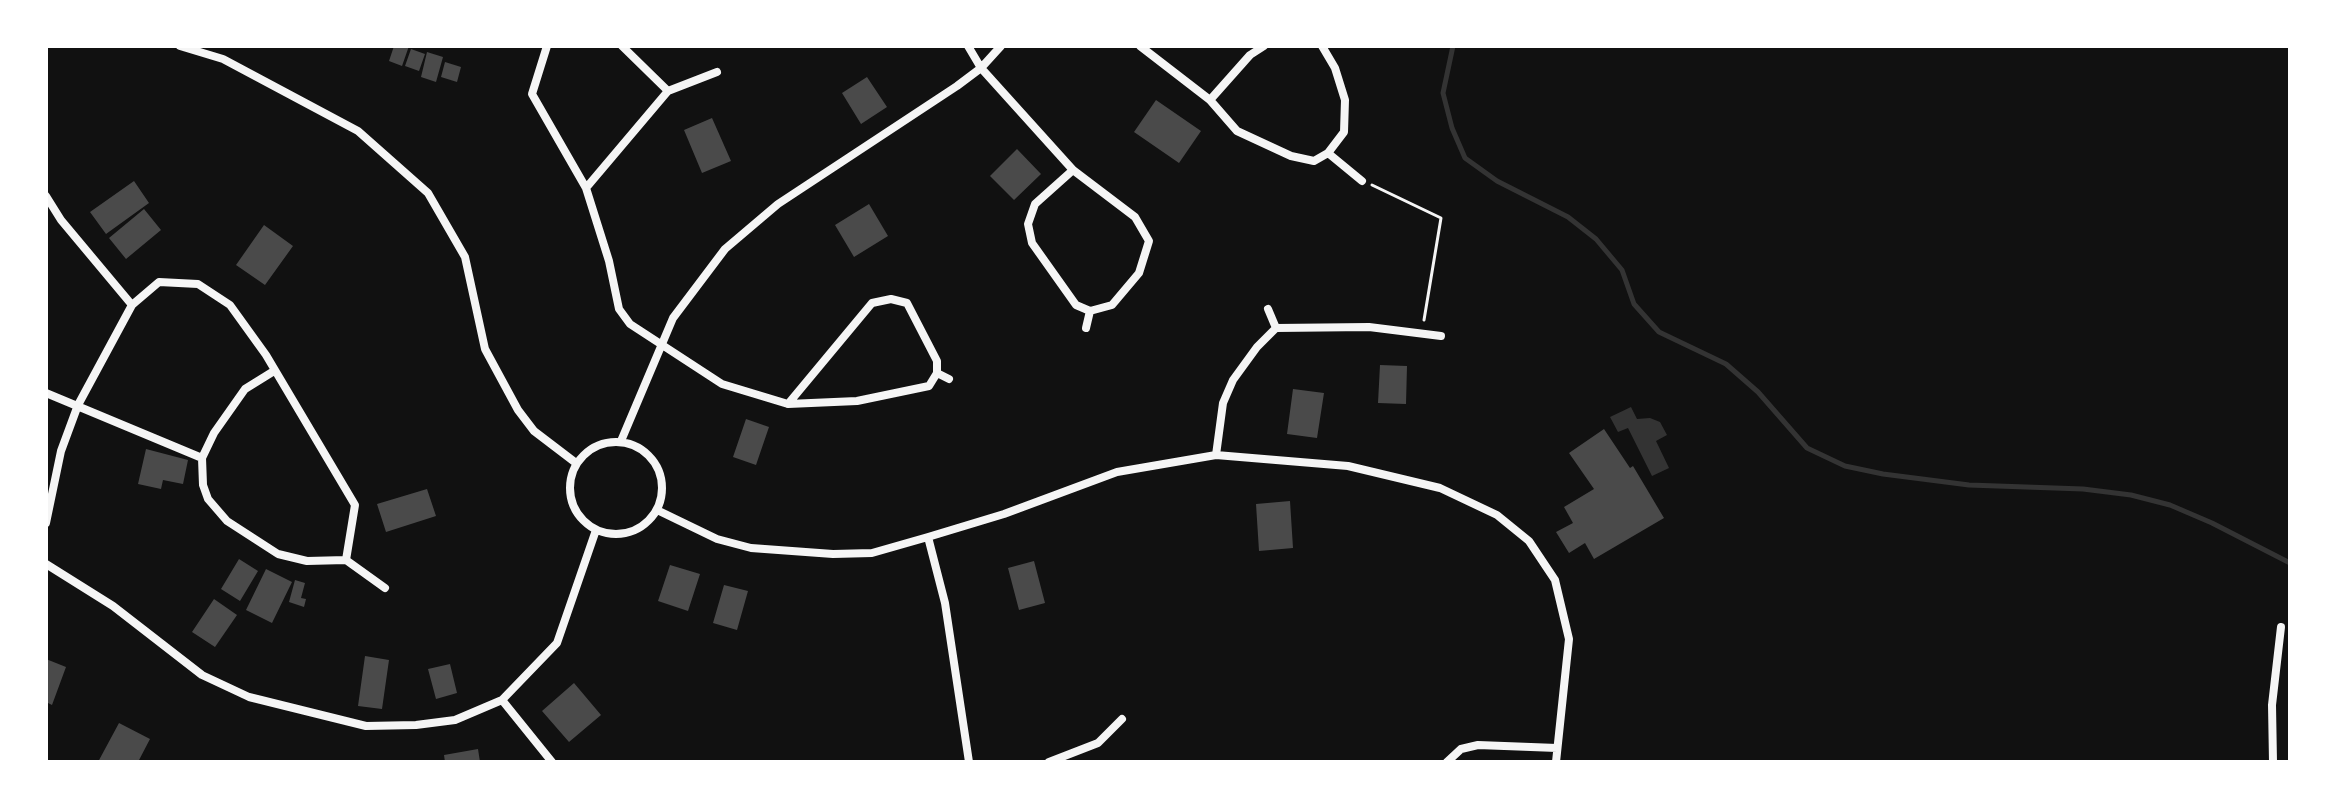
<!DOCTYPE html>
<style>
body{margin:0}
#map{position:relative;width:2336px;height:808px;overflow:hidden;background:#111;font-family:"DejaVu Sans",sans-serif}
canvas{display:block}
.frame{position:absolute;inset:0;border:48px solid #fff;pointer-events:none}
</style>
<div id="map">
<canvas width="2336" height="808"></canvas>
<div class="frame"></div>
</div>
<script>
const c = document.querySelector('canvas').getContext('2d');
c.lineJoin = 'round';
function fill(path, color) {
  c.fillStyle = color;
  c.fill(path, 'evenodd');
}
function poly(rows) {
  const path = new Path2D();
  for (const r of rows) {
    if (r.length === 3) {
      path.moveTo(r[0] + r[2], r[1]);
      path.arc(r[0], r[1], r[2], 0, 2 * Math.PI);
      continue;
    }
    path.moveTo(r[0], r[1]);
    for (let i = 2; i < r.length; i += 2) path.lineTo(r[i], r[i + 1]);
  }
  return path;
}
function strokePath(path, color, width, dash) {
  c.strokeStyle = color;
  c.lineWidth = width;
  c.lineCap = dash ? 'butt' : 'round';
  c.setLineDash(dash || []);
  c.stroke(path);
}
fill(poly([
 [1631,407,1637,419,1650,418,1660,422,1667,435,1656,441,1669,468,1652,476,1628,428,1618,432,1610,417]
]), '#333');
strokePath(poly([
 [1453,46,1443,93,1452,128,1465,158,1497,181,1568,217,1596,239,1622,270,1634,304,1659,332,1726,364,1758,392,1807,448,1845,466,1883,474,1969,485,2083,489,2131,495,2170,505,2212,523,2290,563]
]), '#333', 5);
fill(poly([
 [394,46,409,46,402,66,389,61],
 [411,49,425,54,419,71,405,66],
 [427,52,443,57,436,82,421,77],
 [445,62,461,67,457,82,441,77],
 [867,77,887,107,861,124,842,93],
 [1156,100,1201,131,1179,163,1134,132],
 [712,118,731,161,702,173,684,130],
 [1017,149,1041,174,1014,200,990,176],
 [134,181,149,203,106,234,90,212],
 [869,204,888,236,854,257,835,225],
 [144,209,161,230,126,259,109,238],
 [264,225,293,246,265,285,236,265],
 [1380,365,1407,366,1406,404,1378,403],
 [1293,389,1324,393,1317,438,1287,434],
 [746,419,769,427,756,465,733,457],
 [1604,429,1630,468,1633,466,1664,518,1594,559,1585,543,1569,553,1556,532,1573,523,1564,507,1594,489,1569,453],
 [146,449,188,460,183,484,163,480,161,489,138,484],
 [427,489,436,516,386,532,377,504],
 [1290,501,1293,548,1259,551,1256,504],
 [239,559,258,571,240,601,221,589],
 [1034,561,1045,603,1019,610,1008,568],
 [670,565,700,574,688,611,658,601],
 [266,569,292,582,272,623,246,610],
 [295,580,305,583,301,598,306,599,304,607,289,602],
 [724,585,748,591,737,630,713,623],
 [214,599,237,615,215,647,192,632],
 [365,656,389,660,382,709,358,706],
 [46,659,66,667,52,705,46,702],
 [450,664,457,693,436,699,428,669],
 [574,683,601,715,569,742,542,711],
 [119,723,150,739,138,762,98,762],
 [478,749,480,762,445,762,444,755]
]), '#4a4a4a');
strokePath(poly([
 [1372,185,1441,218,1424,320]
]), '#f5f5f5', 3);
strokePath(poly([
 [180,46,223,59,358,131,428,193,465,257,485,349,518,410,534,431,576,463],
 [547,46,532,94,586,188],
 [622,46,668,91],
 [968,46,981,68,1073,170,1135,217,1149,241,1139,273,1112,305,1090,311],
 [1140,46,1210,100,1237,131,1291,156,1314,161,1328,153,1344,132,1345,100,1335,68,1322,46],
 [717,72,668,91,586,188,609,261,619,309,630,324,722,384,788,404],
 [1210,100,1250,55,1264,46],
 [1328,153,1362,181],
 [1073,170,1035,204,1028,224,1032,243,1076,305,1090,311],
 [46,196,61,220,132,305],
 [891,299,907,303,937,361,937,373,929,386,857,401,788,404,872,303,891,299],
 [1268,309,1276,328],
 [1086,328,1090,311],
 [274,371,245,389,214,433,202,458,203,485,208,499,227,521,278,554,307,561,346,560],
 [937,373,949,379],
 [46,393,202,458],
 [621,441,673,318,725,249,778,204,957,86,981,68,1001,46],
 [616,488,46],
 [1216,455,1223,403,1233,380,1257,347,1276,328,1369,327,1441,336],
 [657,510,717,539,751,548,833,554,872,553,928,537,1004,514,1117,472,1216,455,1348,466,1440,488,1497,515,1529,541,1555,580,1569,639,1556,762],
 [46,523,61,451,78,405,132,305,159,282,198,284,230,305,266,355,355,505,346,560,385,588],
 [928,537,945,603,969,762],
 [46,564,113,606,202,675,249,697,366,726,416,725,455,720,502,700,557,643,596,530],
 [502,700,552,762],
 [1049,762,1098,743,1122,719],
 [1447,762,1461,749,1478,745,1557,748],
 [2273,762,2272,705,2281,627]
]), '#f5f5f5', 8);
</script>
